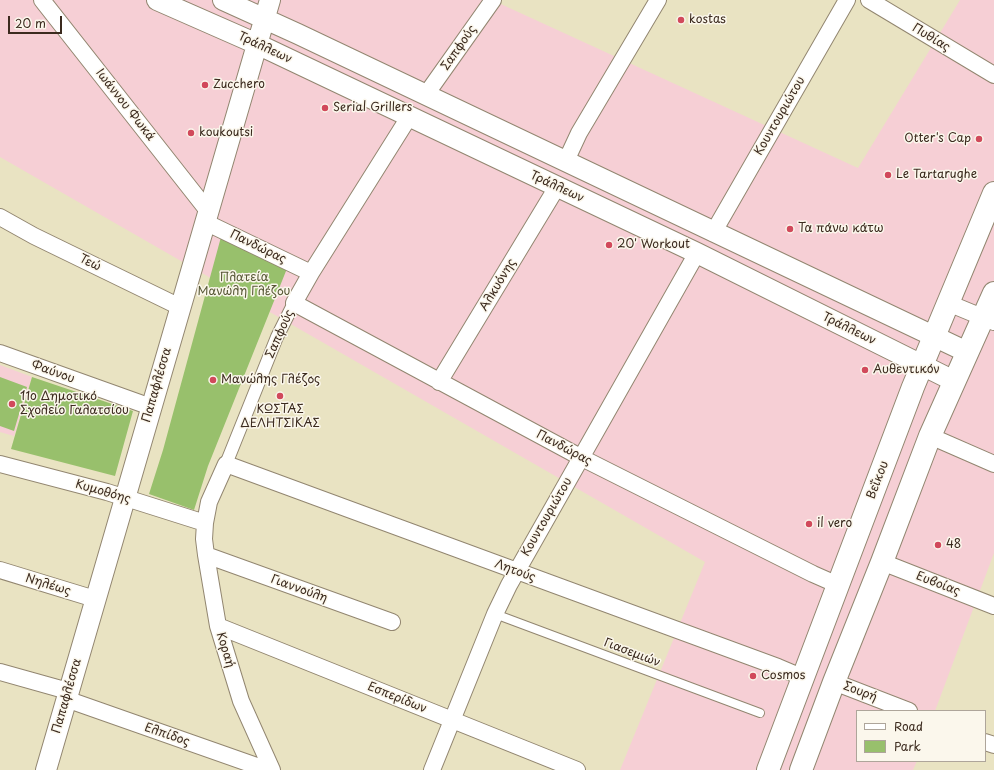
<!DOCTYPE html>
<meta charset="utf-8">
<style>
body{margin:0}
#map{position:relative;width:994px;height:770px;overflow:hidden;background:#e9e3c2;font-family:"Playpen Sans",sans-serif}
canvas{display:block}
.legend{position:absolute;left:856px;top:710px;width:130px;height:52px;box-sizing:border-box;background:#fbf7ec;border:1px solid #aea59a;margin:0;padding:5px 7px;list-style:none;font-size:12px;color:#3b2a1e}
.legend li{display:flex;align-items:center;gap:8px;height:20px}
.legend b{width:20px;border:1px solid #aea59a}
.scale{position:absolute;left:8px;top:16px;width:54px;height:18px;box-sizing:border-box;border:2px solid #3b2a1e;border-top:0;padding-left:5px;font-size:12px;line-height:14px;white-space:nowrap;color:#3b2a1e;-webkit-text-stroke:3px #fbf7ec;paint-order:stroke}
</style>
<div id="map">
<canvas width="994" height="770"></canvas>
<ul class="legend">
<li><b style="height:5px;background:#fff"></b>Road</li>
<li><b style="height:11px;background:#98c06c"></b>Park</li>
</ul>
<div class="scale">20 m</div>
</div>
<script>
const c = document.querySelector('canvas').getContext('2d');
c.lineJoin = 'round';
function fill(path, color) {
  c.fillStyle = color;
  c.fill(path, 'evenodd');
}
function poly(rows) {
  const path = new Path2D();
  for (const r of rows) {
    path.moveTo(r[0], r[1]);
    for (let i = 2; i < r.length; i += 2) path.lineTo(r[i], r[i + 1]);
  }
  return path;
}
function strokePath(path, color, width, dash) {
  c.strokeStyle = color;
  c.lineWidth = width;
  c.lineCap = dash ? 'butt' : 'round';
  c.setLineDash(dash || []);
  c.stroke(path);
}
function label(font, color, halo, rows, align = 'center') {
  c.font = font + ' "Playpen Sans",sans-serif';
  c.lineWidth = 3;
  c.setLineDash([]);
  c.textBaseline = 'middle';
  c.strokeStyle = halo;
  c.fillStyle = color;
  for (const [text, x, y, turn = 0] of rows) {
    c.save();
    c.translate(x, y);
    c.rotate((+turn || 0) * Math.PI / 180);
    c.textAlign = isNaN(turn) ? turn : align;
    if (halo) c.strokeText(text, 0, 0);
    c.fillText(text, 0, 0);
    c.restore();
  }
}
fill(poly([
 [0,0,492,0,858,168,960,0,994,0,994,553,935,711,857,711,857,761,917,761,913,770,620,770,705,562,0,157],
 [0,365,32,377,14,436,0,432]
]), '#f6cfd5');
fill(poly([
 [221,237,288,266,208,466,194,510,149,494,163,450],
 [0,377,27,387,14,431,0,426],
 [32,377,133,411,115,476,11,449]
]), '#98c06c');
const service = poly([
 [495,614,760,713]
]);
const pedestrian = poly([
 [226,464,277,337,294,303]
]);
const minor = poly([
 [42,0,208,211],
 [869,0,994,75],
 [425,96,493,0],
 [409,117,311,273,294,303,582,458,813,574,838,585],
 [566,161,579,133,658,0],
 [0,217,34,236,180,307],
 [205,222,311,273],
 [713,233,847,0],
 [948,303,994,322],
 [0,353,151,407],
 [439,382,557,187],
 [930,436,994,464],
 [0,464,107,492,205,523],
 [206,555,392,622],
 [882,562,994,606],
 [0,570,95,599],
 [218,626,577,770],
 [0,672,68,691],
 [834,682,909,711],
 [66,699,268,770],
 [985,742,994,745],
 [272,770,241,701,218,626,206,555,204,539,205,523,209,502,226,464,778,667,804,678],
 [432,770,495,614,509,585,697,253]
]);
const tertiary = poly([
 [157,0,257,44,697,253,954,381],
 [223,0,298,34,967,352],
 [46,770,270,0]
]);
const primary = poly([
 [768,770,913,387,994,193],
 [801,770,834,682,882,562,930,436,994,293]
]);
strokePath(service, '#928670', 10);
strokePath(pedestrian, '#928670', 14);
strokePath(minor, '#928670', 18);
strokePath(tertiary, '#928670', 22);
strokePath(primary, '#928670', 24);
strokePath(service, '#fff', 8);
strokePath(pedestrian, '#fff', 12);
strokePath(minor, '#fff', 16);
strokePath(tertiary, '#fff', 20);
strokePath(primary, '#fff', 22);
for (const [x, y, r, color] of [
 [681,20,4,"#d1495b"],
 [205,85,4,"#d1495b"],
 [325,108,4,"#d1495b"],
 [191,133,4,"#d1495b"],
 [979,139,4,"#d1495b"],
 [888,175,4,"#d1495b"],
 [790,229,4,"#d1495b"],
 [609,245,4,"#d1495b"],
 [865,370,4,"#d1495b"],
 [213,380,4,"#d1495b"],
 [280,396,4,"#d1495b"],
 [12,404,4,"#d1495b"],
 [809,524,4,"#d1495b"],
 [938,545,4,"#d1495b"],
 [753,676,4,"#d1495b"]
]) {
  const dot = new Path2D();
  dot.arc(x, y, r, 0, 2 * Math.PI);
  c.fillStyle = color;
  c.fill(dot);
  strokePath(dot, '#fbf7ec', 1.5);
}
label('12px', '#3b2a1e', '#fbf7ec', [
 ["kostas",689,20],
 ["Zucchero",213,85],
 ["Serial Grillers",333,108],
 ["koukoutsi",199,133],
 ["Otter's Cap",971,139,"right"],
 ["Le Tartarughe",896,175],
 ["Τα πάνω κάτω",798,229],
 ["20' Workout",617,245],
 ["Αυθεντικόν",873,370],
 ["Μανώλης Γλέζος",221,380],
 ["11ο Δημοτικό",20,397],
 ["Σχολείο Γαλατσίου",20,411],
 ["ΚΩΣΤΑΣ",280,410,"center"],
 ["ΔΕΛΗΤΣΙΚΑΣ",280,424,"center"],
 ["il vero",817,524],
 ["48",946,545],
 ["Cosmos",761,676]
], 'left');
label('12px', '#3b2a1e', '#fbf7ec', [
 ["Πυθίας",931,38,31],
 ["Τράλλεων",265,48,25],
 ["Σαπφούς",459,48,-55],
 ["Ιωάννου Φωκά",125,105,52],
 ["Κουντουριώτου",780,116,-60],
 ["Τράλλεων",557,187,25],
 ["Πανδώρας",258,247,26],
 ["Τεώ",90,263,26],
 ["Αλκυόνης",498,285,-59],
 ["Τράλλεων",849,329,26],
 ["Σαπφούς",280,334,-66],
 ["Φαύνου",53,372,20],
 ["Παπαφλέσσα",157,385,-74],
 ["Πανδώρας",564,448,28],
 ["Βεΐκου",878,480,-69],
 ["Κυμοθόης",103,492,16],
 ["Κουντουριώτου",547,517,-60],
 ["Λητούς",515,571,20],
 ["Ευβοίας",938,584,21],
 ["Νηλέως",48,585,17],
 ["Γιαννούλη",299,589,20],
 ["Κοραή",225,650,73],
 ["Γιασεμιών",632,653,21],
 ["Σουρή",860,692,21],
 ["Παπαφλέσσα",67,696,-74],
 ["Εσπερίδων",397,698,22],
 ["Ελπίδος",167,735,19]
]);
label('12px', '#575735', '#fbf7ec', [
 ["Πλατεία",244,278],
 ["Μανώλη Γλέζου",244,292]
]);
</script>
